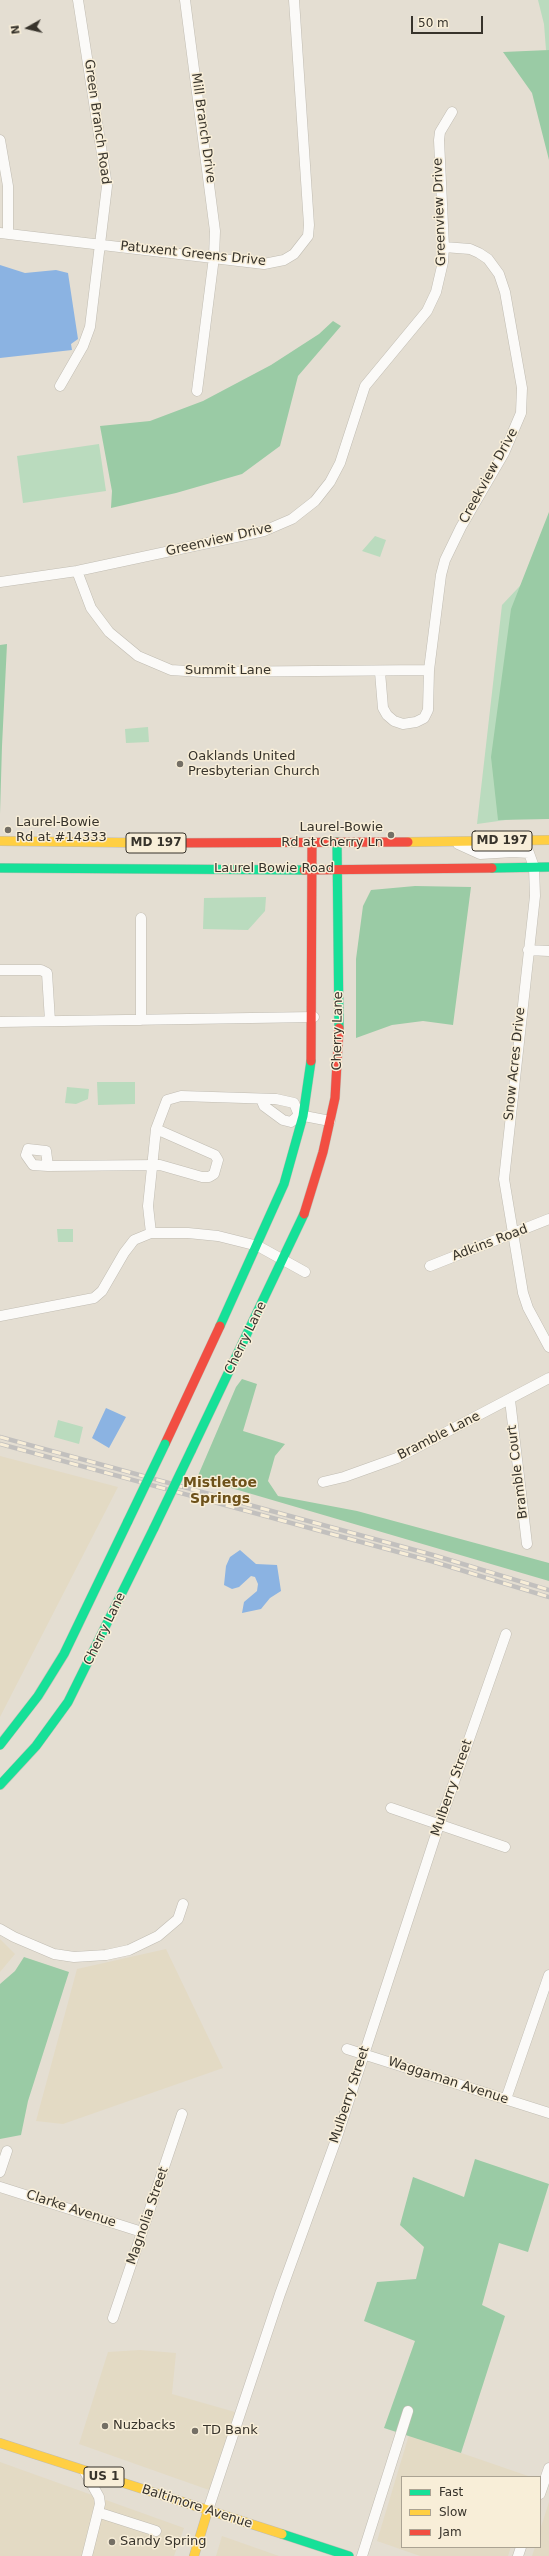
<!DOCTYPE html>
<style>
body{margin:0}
#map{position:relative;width:549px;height:2556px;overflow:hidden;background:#e4ded2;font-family:"DejaVu Sans",sans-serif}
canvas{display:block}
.legend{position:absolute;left:401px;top:2476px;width:140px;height:72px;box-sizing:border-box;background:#f8eed8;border:1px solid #aba393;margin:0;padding:5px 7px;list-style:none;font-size:12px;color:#37332b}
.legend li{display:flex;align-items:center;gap:8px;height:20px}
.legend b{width:20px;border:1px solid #aba393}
.north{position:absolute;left:8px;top:8px;width:40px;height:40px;-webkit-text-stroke:3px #f8eed8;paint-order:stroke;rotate:262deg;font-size:11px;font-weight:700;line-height:16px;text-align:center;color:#37332b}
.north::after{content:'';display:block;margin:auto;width:14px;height:18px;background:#37332b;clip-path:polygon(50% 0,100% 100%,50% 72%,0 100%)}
.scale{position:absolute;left:411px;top:16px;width:72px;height:18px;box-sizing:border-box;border:2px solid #37332b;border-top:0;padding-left:5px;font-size:12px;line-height:14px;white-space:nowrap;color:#37332b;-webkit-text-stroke:3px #f8eed8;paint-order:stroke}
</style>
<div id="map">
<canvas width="549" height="2556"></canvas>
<ul class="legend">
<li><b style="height:5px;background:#16e098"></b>Fast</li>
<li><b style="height:5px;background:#ffcf43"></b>Slow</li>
<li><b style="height:5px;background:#f24e42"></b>Jam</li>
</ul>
<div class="north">N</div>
<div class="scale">50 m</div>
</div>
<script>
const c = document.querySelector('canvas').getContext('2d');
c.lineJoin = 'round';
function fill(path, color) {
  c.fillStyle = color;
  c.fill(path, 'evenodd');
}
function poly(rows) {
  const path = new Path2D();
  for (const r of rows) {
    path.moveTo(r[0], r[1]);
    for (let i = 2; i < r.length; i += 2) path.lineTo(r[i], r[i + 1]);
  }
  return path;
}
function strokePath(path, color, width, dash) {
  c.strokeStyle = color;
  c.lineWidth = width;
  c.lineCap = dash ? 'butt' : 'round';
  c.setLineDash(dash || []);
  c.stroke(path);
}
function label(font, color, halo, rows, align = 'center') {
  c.font = font + ' "DejaVu Sans",sans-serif';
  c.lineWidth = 3;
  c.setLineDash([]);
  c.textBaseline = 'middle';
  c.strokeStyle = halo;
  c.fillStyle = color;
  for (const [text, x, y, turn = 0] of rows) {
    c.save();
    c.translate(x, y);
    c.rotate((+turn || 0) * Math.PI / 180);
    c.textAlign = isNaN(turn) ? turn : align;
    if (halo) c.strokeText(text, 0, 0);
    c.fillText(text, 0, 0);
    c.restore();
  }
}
fill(poly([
 [0,1456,118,1487,0,1717],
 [0,1939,15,1954,0,1972],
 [166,1949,223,2068,63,2124,36,2121,77,1969],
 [140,2350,176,2353,172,2394,235,2412,209,2490,79,2444,108,2352],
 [409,2435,531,2477,402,2477,402,2547,511,2547,508,2556,420,2556,377,2541],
 [0,2462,184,2528,174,2556,0,2556],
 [549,2502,549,2556,532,2556,535,2547,540,2547,540,2530],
 [222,2536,279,2556,216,2556]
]), '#e3dac4');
fill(poly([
 [538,0,549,0,549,50,546,50,544,24],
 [99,444,106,491,23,503,17,456],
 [375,536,386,540,380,557,362,551],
 [549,555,549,814,477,824,502,605],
 [148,727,149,742,126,743,125,729],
 [266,897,265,911,248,930,203,929,204,898],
 [97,1082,135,1082,135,1104,98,1105],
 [67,1087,89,1089,88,1099,76,1104,65,1103],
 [57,1229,73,1229,73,1242,58,1242],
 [58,1420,83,1427,79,1444,54,1437]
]), '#badbbe');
fill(poly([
 [549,50,549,160,532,93,503,52],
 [333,321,341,326,298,376,280,446,242,474,176,493,111,508,112,491,100,426,150,421,203,401,271,365,319,334],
 [549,512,549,819,498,820,491,757,511,609],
 [7,644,2,746,0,814,0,645],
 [415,886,471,887,453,1025,423,1021,392,1025,356,1038,356,959,363,906,371,890],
 [242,1379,257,1384,243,1431,285,1444,275,1456,268,1481,278,1496,357,1511,549,1563,549,1581,197,1478,236,1387],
 [24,1957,69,1972,28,2101,21,2135,0,2139,0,1984,15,1971],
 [475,2159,549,2184,528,2252,499,2243,482,2305,505,2316,461,2453,384,2428,415,2341,364,2321,377,2282,416,2279,424,2247,400,2225,413,2177,464,2197]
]), '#9acba5');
fill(poly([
 [0,265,25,273,56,270,68,273,78,339,71,344,72,350,0,358],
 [106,1408,126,1417,109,1448,92,1438],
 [240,1550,256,1564,277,1565,281,1591,270,1598,261,1609,242,1613,244,1602,257,1591,258,1584,255,1577,251,1576,239,1587,232,1589,224,1585,226,1566,230,1557]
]), '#8bb3e2');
const street = poly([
 [185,0,215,231,214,257,197,391],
 [0,140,8,186,8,234],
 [0,233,264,264,284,260,294,254,308,236,309,225,294,0],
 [60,386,83,346,90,327,107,186,78,0],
 [77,571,91,608,109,632,138,656,171,670,202,672,429,670],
 [0,582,77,571,264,531,292,519,315,501,330,482,340,463,365,386,427,311,436,292,443,262,444,247,439,140,440,132,452,112],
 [380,672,383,708,387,715,394,721,403,724,416,722,424,718,428,710,429,670,441,575,445,560,461,527,504,453,521,413,522,388,505,292,499,274,488,259,479,253,470,249,444,247],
 [458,844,480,854,513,852,529,853,534,867,535,896,504,1179,523,1293,528,1308,549,1347],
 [528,950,549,951],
 [0,970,41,970,47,973,50,1021],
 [141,1020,141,918],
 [0,1022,314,1017],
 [261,1099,264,1106,283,1120,291,1122,299,1115],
 [299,1115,330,1121],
 [48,1166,46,1151,28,1149,26,1155,33,1165,48,1166,160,1165,202,1177,209,1177,214,1174,218,1160,215,1155,156,1129],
 [151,1233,148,1206,156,1129,167,1100,181,1096,276,1099,294,1103,299,1115],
 [430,1266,549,1219],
 [0,1316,94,1298,102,1291,124,1253,134,1240,151,1233,188,1233,218,1236,258,1246,305,1272],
 [510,1400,527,1544],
 [323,1482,344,1477,397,1458,549,1378],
 [391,1808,505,1847],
 [0,1929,14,1937,54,1954,74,1957,106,1955,129,1950,158,1936,178,1919,183,1904],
 [347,2049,549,2113],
 [506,2099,549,1975],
 [0,2172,7,2151],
 [0,2187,142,2232],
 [113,2318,182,2114],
 [85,2472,99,2497,100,2504,87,2556],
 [540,2494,549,2468],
 [208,2510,280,2294,337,2137,439,1825,506,1634],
 [100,2513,156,2531],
 [362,2556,408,2411],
 [518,2556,521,2547]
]);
const fast = poly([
 [337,842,339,1028],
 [0,868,304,870],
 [492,868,549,867],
 [220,1326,284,1184,303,1116,311,1061],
 [191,1451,304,1214],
 [0,1745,38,1696,64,1654,128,1521],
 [0,1785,36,1746,68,1702,154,1528],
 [282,2534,349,2556]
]);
const slow = poly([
 [0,841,154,843],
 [408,842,549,840],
 [0,2443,282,2534],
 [194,2556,208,2510]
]);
const jam = poly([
 [154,843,408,842],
 [304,870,492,868],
 [311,1061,312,842],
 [304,1214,323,1152,335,1098,339,1028],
 [165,1444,220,1326]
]);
strokePath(street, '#c0bcb2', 11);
strokePath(fast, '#c0bcb2', 10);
strokePath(slow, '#c0bcb2', 10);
strokePath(jam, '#c0bcb2', 10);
strokePath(street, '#fbfaf8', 10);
strokePath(fast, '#16e098', 9);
strokePath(slow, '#ffcf43', 9);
strokePath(jam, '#f24e42', 9);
const rail = poly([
 [0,1437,433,1555,549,1590],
 [0,1444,431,1561,549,1597]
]);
strokePath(rail, '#c2c0be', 4.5);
strokePath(rail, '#f8eed8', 3, [9]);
const fastBridge = poly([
 [128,1521,165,1444],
 [154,1528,191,1451]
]);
strokePath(fastBridge, '#c0bcb2', 10, []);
strokePath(fastBridge, '#16e098', 9);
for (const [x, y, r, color] of [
 [180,764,4,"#746f65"],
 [8,830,4,"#746f65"],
 [391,835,4,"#746f65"],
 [105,2426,4,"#746f65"],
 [195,2431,4,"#746f65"],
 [112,2542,4,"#746f65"]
]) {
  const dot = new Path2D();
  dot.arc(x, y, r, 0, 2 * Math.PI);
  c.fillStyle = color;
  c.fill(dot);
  strokePath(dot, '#f8eed8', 1.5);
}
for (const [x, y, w] of [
 [502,841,60],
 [156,843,60],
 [104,2477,40]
]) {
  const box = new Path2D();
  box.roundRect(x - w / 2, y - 10, w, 20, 3);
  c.fillStyle = '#f8eed8';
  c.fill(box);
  strokePath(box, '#37332b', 1);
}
label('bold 12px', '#37332b', null, [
 ["MD 197",502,841],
 ["MD 197",156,843],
 ["US 1",104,2477]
]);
label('13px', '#37332b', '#f8eed8', [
 ["Green Branch Road",97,122,82],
 ["Mill Branch Drive",203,128,82],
 ["Greenview Drive",440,212,-92],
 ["Patuxent Greens Drive",193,254,6],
 ["Creekview Drive",489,476,-61],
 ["Greenview Drive",219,540,-13],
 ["Summit Lane",228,671],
 ["Laurel Bowie Road",274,869],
 ["Cherry Lane",338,1031,-89],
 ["Snow Acres Drive",515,1064,-84],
 ["Adkins Road",490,1243,-21],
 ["Cherry Lane",246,1338,-64],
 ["Bramble Lane",439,1436,-27],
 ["Bramble Court",518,1472,-97],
 ["Cherry Lane",105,1629,-64],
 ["Mulberry Street",452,1788,-71],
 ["Waggaman Avenue",448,2081,18],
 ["Mulberry Street",350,2095,-72],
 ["Clarke Avenue",71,2209,18],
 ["Magnolia Street",148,2216,-71],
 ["Baltimore Avenue",197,2507,18]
]);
label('13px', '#37332b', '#f8eed8', [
 ["Oaklands United",188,757],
 ["Presbyterian Church",188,772],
 ["Laurel-Bowie",16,823],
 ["Rd at #14333",16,838],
 ["Laurel-Bowie",383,828,"right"],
 ["Rd at Cherry Ln",383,843,"right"],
 ["Nuzbacks",113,2426],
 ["TD Bank",203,2431],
 ["Sandy Spring",120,2542]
], 'left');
label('bold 14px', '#6d511a', '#f8eed8', [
 ["Mistletoe",220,1483],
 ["Springs",220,1499]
]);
</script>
